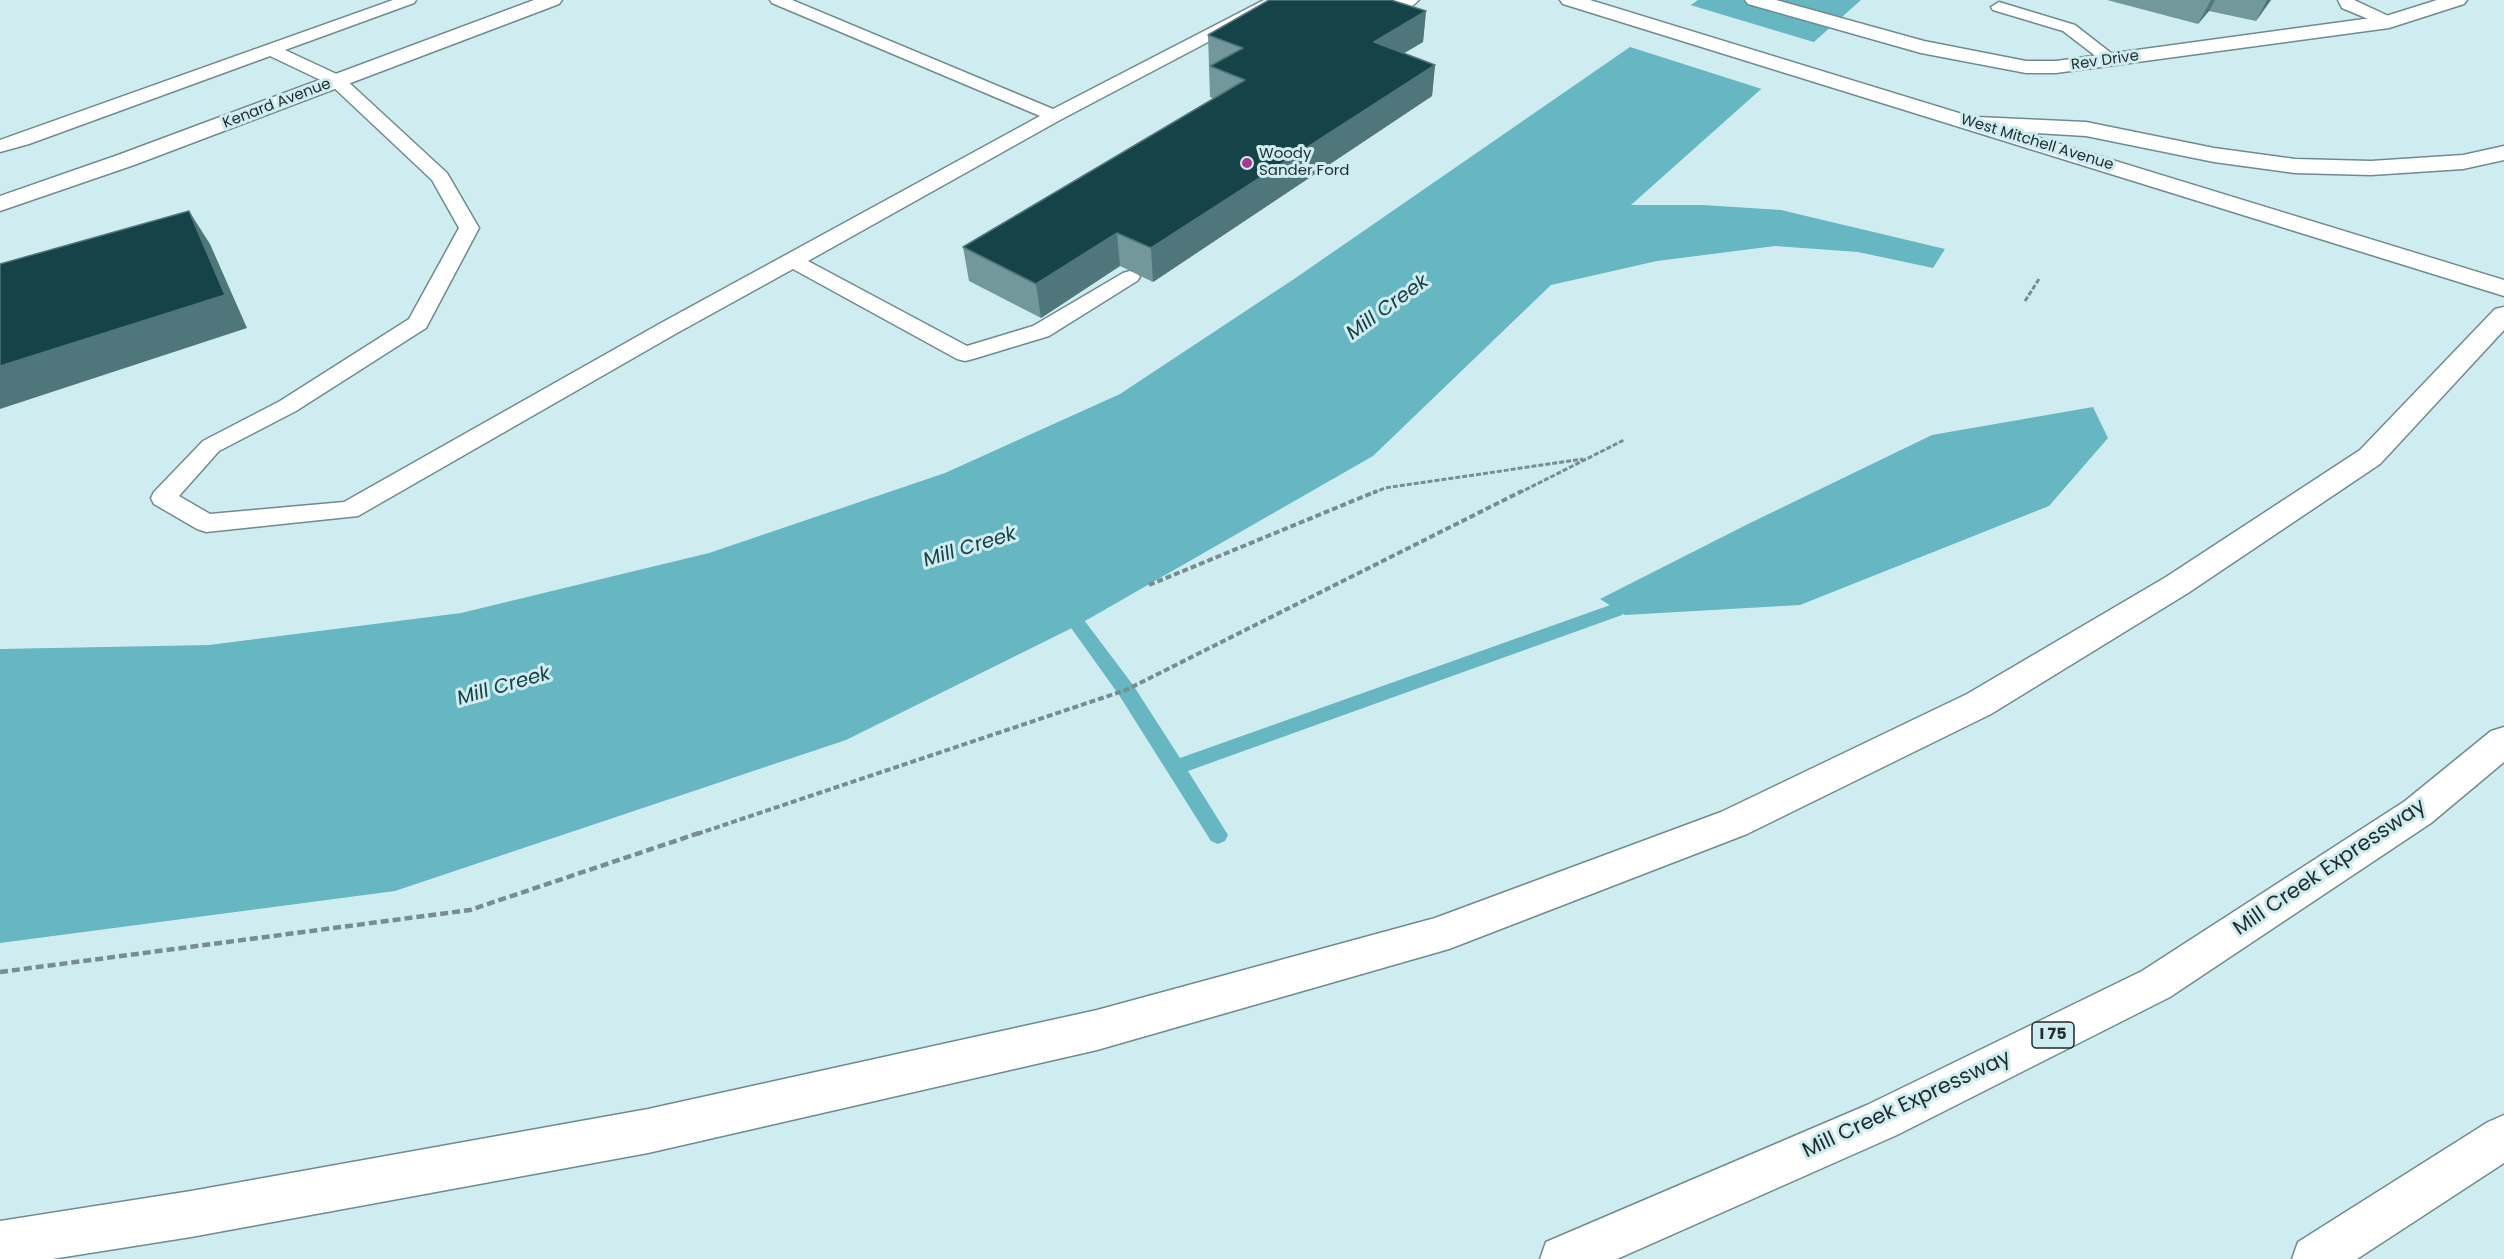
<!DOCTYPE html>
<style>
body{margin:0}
canvas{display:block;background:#cfedf1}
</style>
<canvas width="2504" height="1259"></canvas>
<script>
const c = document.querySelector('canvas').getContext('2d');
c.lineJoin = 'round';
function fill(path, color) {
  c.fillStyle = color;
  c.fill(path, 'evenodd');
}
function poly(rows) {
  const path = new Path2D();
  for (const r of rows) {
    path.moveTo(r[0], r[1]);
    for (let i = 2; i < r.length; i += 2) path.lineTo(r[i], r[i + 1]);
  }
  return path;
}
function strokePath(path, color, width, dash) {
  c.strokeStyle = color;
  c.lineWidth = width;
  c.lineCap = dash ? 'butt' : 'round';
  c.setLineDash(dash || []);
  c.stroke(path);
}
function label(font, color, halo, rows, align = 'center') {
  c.font = font + ' Poppins,sans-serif';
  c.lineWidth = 6;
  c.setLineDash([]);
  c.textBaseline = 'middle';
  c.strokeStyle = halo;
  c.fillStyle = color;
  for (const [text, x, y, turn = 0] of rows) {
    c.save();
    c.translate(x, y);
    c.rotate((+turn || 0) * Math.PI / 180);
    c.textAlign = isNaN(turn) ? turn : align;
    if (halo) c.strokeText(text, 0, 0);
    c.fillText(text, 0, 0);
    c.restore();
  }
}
fill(poly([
 [1698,0,1861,0,1631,205,1703,205,1781,210,1945,249,1933,268,1858,252,1775,246,1657,261,1551,285,1373,456,1078,625,846,740,395,891,0,943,0,649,209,645,461,613,709,553,945,473,1120,394,1294,279],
 [2093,407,2108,438,2049,506,1800,605,1625,615,1600,599,1748,524,1932,435]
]), '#66b7c1');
fill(poly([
 [1687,4,1817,43,1765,90,1627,46]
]), '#cfedf1');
fill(poly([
 [1616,603,1622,605,1625,610,1622,615,1188,771,1228,835,1225,841,1218,844,1211,841,1119,695,1069,625,1072,620,1078,618,1084,620,1133,685,1180,758,1616,603]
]), '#66b7c1');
const service = poly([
 [393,0,416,0,414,3,285,50,343,77,447,173,479,228,426,328,296,411,219,451,179,496,210,514,344,502,661,323,1040,116,772,3,770,0,792,0,1053,109,1264,0,1284,0,1282,3,1060,120,808,261,967,346,1033,326,1123,273,1130,271,1137,273,1140,277,1137,281,1049,336,973,359,965,361,957,359,793,269,677,333,358,516,206,532,197,529,154,504,151,498,154,492,203,441,280,401,409,319,459,228,432,180,331,85,270,56,29,144,0,152,0,140,393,0],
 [1378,0,1419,0,1410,8,1404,10,1380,3,1378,0],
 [2338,0,2354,0,2395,19,2397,22,2395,25,2383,25,2342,8,2338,0],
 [1999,2,2075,25,2120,60,2118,64,2106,64,2063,31,1993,10,1991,7,1999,2]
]);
const minor = poly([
 [534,0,562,0,559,4,134,165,0,211,0,196,118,155,534,0],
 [1745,0,1776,0,1924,41,2026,61,2056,61,2386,16,2437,0,2467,0,2464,4,2389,28,2056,73,2026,73,1921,53,1748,4,1745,0]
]);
const secondary = poly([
 [1560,0,1590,0,2504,280,2504,296,1563,4,1560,0]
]);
const motorway = poly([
 [1977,117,2086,122,2214,148,2295,159,2371,161,2463,155,2504,146,2504,160,2463,169,2371,175,2295,173,2214,162,2086,136,1969,129,1966,124,1969,119,1977,117],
 [2504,307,2504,330,2380,464,2188,593,1991,714,1747,834,1449,949,1097,1050,648,1153,191,1237,52,1259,0,1259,0,1221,191,1191,648,1109,1097,1010,1435,918,1721,812,1967,694,2166,577,2360,450,2495,309,2504,307],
 [2504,727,2504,762,2431,823,2170,997,1897,1135,1617,1259,1540,1259,1546,1242,1867,1105,2142,971,2405,801,2491,731,2504,727],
 [2504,1115,2504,1163,2357,1259,2292,1259,2298,1242,2488,1122,2504,1115]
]);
strokePath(service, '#6f8b8f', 3);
strokePath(minor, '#6f8b8f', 3);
strokePath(secondary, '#6f8b8f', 3);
strokePath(motorway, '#6f8b8f', 3);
strokePath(poly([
 [2025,301,2039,279],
 [1373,493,1385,488,1583,459],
 [1519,493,1624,440]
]), '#788d90', 3, [5, 2]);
strokePath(poly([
 [1149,585,1377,491],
 [697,834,1126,690,1522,491]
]), '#788d90', 4, [6, 3]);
strokePath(poly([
 [0,972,470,910,702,832]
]), '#788d90', 4.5, [8, 4]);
fill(service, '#fff');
fill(minor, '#fff');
fill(secondary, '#fff');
fill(motorway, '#fff');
fill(poly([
 [2107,0,2271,0,2256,21,2209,11,2198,24],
 [1426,11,1423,42,1404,53,1435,65,1432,96,1153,282,1120,266,1041,318,969,281,963,247,1214,99,1210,97,1208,35]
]), '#72989c');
fill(poly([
 [2211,0,2215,0,2209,11,2198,24],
 [2267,0,2271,0,2256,21],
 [1426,11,1423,42,1372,72,1374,42],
 [1435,65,1432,96,1153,282,1151,248],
 [189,211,210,244,247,328,0,409,0,366],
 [1117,233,1120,266,1041,318,1036,284]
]), '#4e767b');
const building = poly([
 [1269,0,1391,0,1426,11,1374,42,1435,65,1151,248,1117,233,1036,284,963,247,1245,80,1210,66,1243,48,1208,35,1269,0],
 [189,211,225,295,0,366,0,264,189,211]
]);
fill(building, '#164348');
strokePath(building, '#4e767b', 1.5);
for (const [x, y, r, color] of [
 [1247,163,6,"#a93894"]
]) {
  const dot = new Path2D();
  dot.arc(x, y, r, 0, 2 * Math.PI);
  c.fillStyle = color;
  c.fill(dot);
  strokePath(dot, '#cfedf1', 2);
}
label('15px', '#1f2b2c', '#cfedf1', [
 ["Rev Drive",2105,61,-8],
 ["Kenard Avenue",277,104,-21],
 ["West Mitchell Avenue",2037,143,17]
]);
label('15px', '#1f2b2c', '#cfedf1', [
 ["Woody",1259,154],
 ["Sander Ford",1259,171]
], 'left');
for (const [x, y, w] of [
 [2053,1035,42]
]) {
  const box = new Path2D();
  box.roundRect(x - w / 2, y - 13, w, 26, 4.5);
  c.fillStyle = '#cfedf1';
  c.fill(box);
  strokePath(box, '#1f2b2c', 1.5);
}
label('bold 16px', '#1f2b2c', null, [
 ["I 75",2053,1035]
]);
label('italic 20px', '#194045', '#cfedf1', [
 ["Mill Creek",1388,308,-36],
 ["Mill Creek",970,548,-17],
 ["Mill Creek",504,687,-16]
]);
label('21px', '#1f2b2c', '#cfedf1', [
 ["Mill Creek Expressway",2330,868,-34],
 ["Mill Creek Expressway",1907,1105,-25]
]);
</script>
